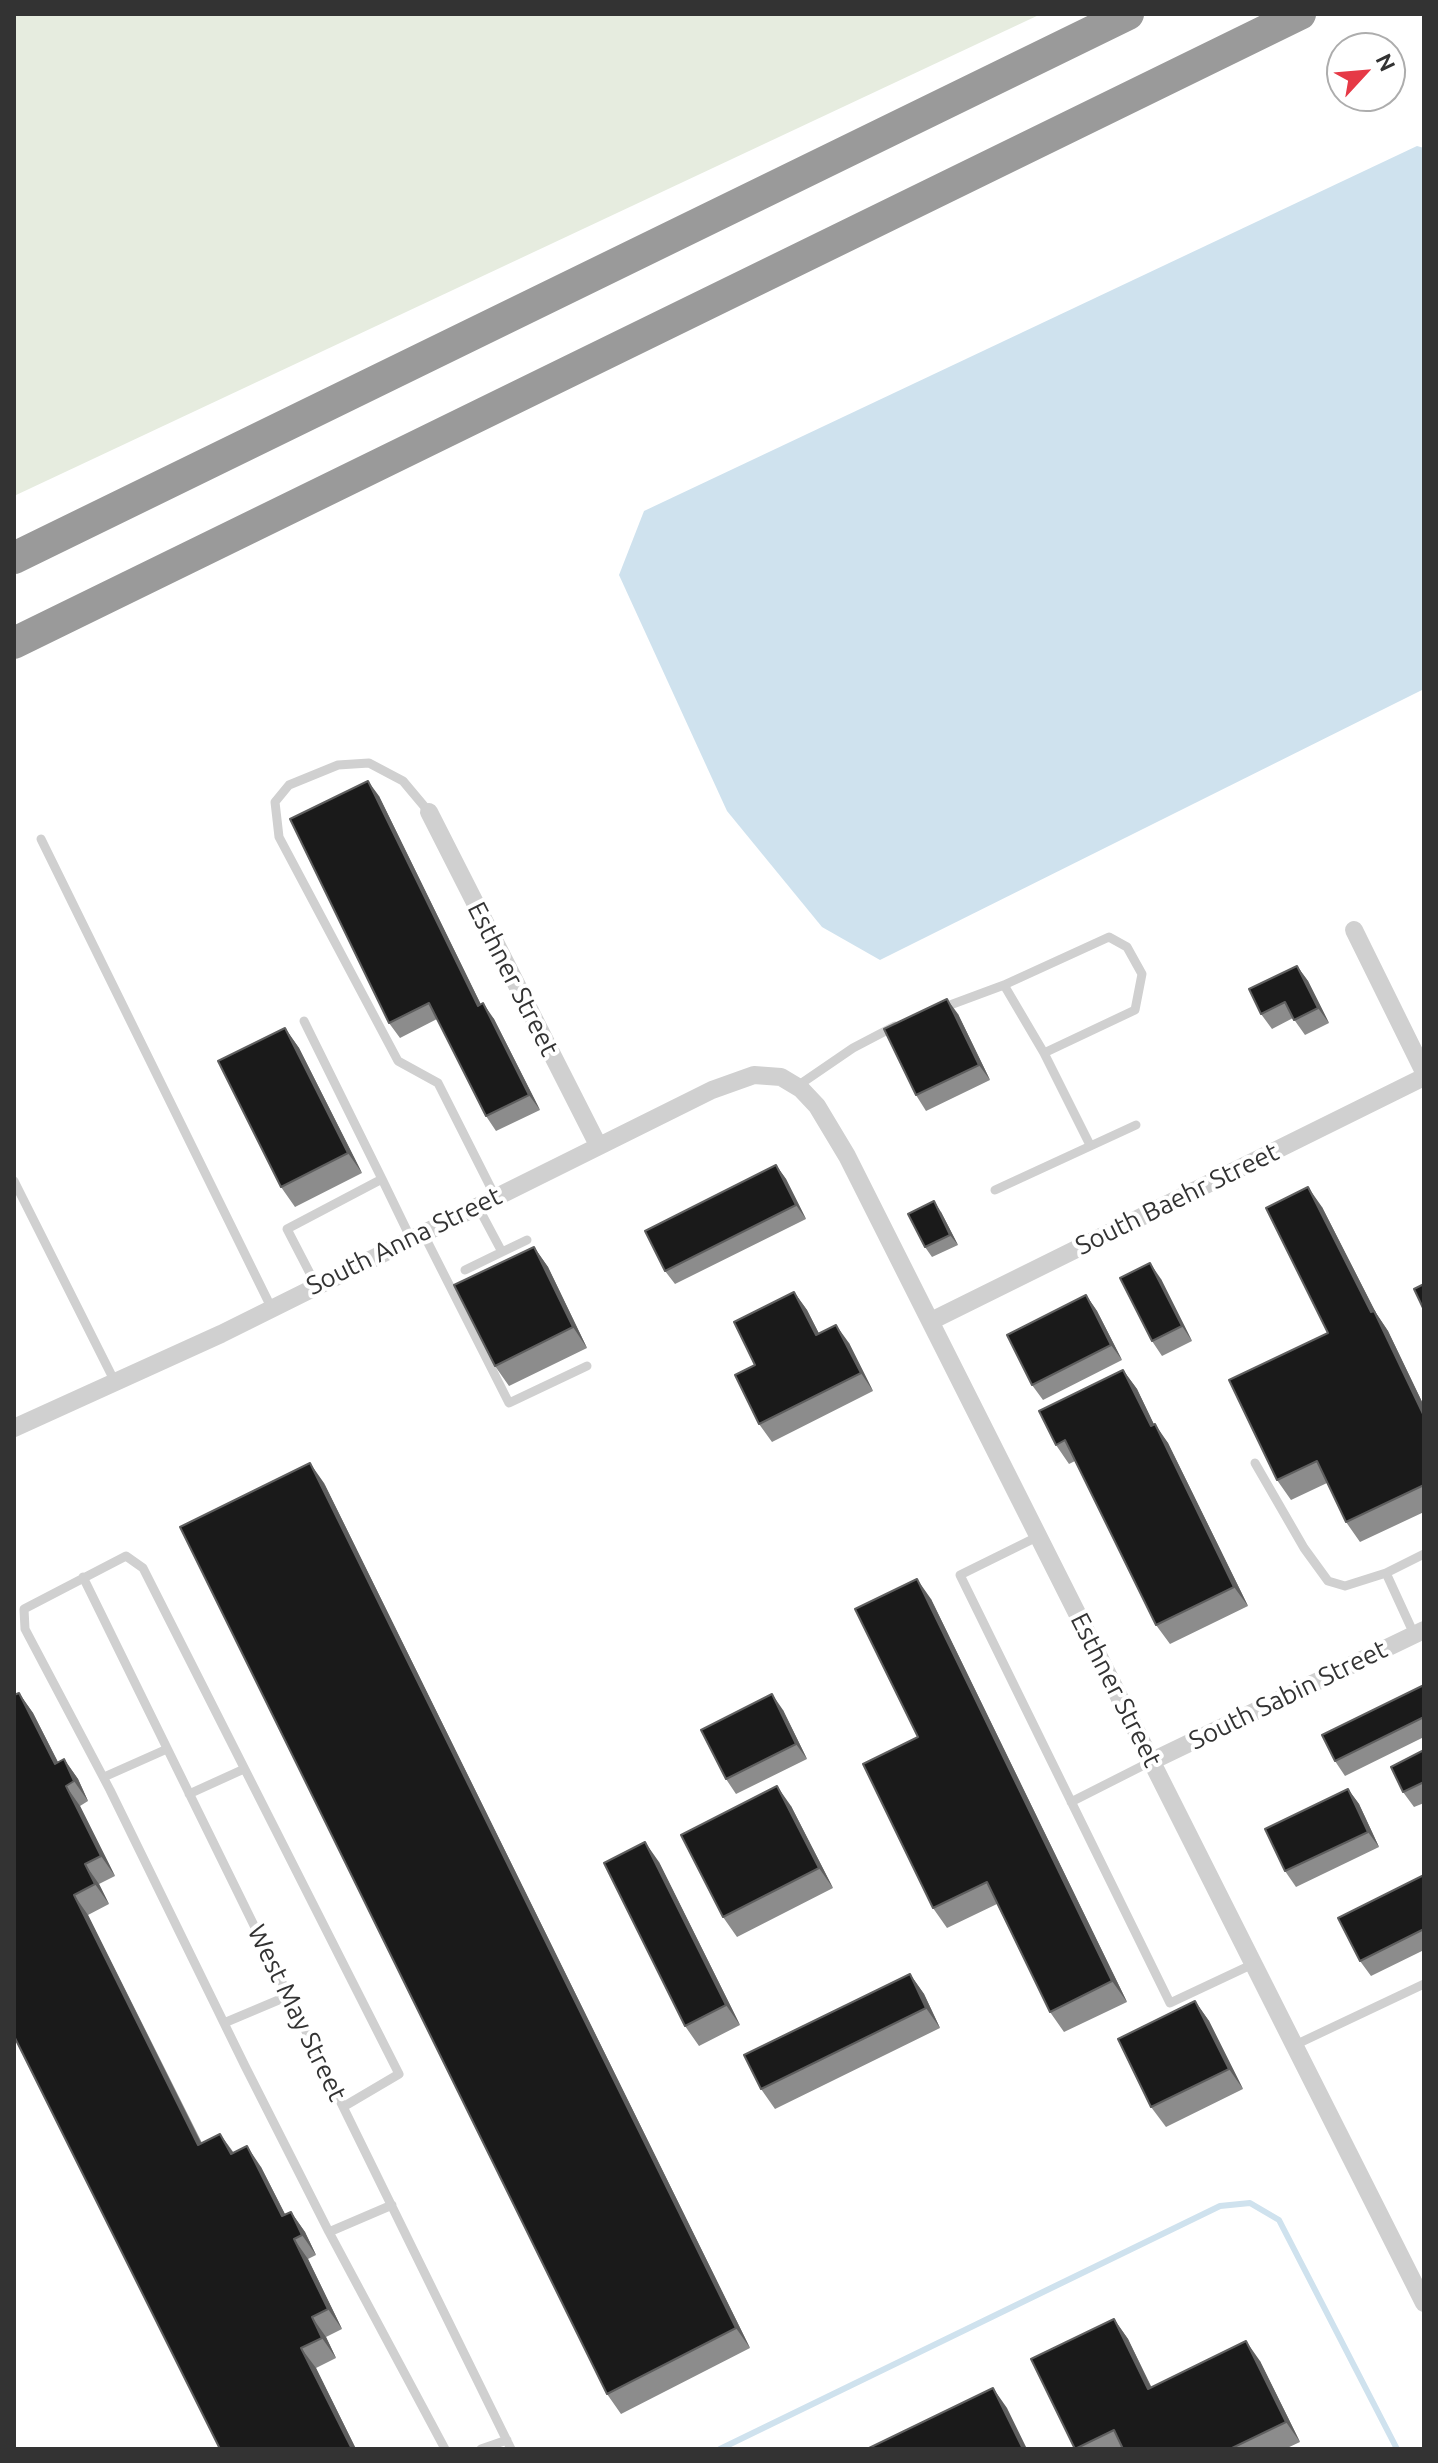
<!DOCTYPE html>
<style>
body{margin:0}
#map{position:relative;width:1438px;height:2463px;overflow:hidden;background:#fff;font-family:Ubuntu,sans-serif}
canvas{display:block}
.frame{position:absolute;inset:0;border:16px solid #333;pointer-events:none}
.north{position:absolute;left:1326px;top:32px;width:80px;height:80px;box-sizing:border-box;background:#fff;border:2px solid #adadad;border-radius:50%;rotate:64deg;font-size:22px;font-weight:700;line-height:32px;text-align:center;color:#333}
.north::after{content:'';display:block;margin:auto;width:28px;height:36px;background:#e63946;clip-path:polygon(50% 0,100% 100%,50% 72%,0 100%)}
</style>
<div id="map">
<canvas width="1438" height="2463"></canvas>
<div class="frame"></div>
<div class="north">N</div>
</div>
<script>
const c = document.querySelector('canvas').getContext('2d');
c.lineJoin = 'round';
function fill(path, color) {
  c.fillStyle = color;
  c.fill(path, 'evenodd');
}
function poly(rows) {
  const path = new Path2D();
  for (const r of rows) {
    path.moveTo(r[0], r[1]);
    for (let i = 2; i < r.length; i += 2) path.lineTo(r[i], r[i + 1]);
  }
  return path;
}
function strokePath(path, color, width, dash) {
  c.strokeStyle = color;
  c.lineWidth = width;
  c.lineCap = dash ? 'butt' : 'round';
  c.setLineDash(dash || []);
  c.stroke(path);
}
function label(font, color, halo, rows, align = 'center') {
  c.font = font + ' Ubuntu,sans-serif';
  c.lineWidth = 8;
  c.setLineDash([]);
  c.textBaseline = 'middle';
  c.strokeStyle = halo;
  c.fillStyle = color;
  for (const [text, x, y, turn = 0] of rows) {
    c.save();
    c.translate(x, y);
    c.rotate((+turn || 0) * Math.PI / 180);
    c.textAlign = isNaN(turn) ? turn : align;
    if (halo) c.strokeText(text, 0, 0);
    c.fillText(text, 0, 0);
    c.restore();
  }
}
fill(poly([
 [14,14,1041,14,14,496]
]), '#e6ecdf');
fill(poly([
 [1417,146,1424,148,1424,689,880,960,822,927,727,811,619,575,644,511]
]), '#cfe2ee');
strokePath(poly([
 [720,2449,1220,2206,1250,2203,1279,2220,1397,2449]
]), '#cfe2ee', 6);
strokePath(poly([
 [429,812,403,781,369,763,338,765,289,785,275,802,279,837,398,1061,438,1083,495,1196],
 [41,839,271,1307],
 [942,1008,1004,985,1109,937,1127,947,1142,974,1135,1010,1044,1053,1004,985],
 [304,1021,382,1179],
 [1044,1053,1090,1145],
 [796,1087,853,1048,895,1026],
 [14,1181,115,1382],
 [995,1190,1136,1125],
 [477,1205,502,1252,527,1240],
 [423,1233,509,1403,587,1366],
 [465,1270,502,1252],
 [316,1285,287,1229,382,1179,411,1239],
 [1255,1463,1304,1548,1328,1581,1345,1586,1386,1573],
 [1039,1536,960,1575,1170,2003,1253,1964],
 [83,1577,511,2449],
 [1414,1634,1386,1573,1424,1554],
 [104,1777,167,1749],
 [189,1794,244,1769],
 [1071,1802,1152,1761],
 [224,2023,288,1996],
 [1295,2045,1424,1984],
 [343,2107,399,2074,143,1568,126,1556,24,1609,25,1629,110,1790,245,2066,329,2232,445,2449],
 [329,2232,392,2205],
 [481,2449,507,2440]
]), '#d0d0d0', 9);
strokePath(poly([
 [429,812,598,1145],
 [1354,930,1424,1072],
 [931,1321,1424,1077],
 [14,1428,221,1334,712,1090,754,1075,781,1077,801,1089,817,1106,847,1156,1424,2303],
 [1152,1761,1424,1630]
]), '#d0d0d0', 18);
strokePath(poly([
 [14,558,1128,14],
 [14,643,1300,14]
]), '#9a9a9a', 32);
fill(poly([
 [379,796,481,1005,494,1019,540,1110,496,1131,486,1116,437,1019,400,1038,389,1023],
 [1297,966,1308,981,1329,1023,1305,1035,1293,1018,1272,1029,1261,1014],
 [958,1014,990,1080,926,1111,916,1095],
 [285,1028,299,1048,362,1173,295,1207,281,1187],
 [776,1165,786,1179,806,1219,675,1284,665,1271],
 [1322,1207,1376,1313,1388,1331,1424,1406,1424,1512,1360,1542,1346,1522,1327,1483,1291,1500,1277,1480,1328,1333],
 [941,1212,958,1245,932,1257,925,1247],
 [534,1247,548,1267,587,1348,509,1386,495,1366],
 [1161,1279,1192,1341,1162,1356,1152,1341],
 [794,1292,807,1310,819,1334,849,1343,873,1391,772,1442,759,1424,755,1365],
 [1086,1295,1097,1311,1122,1360,1043,1400,1032,1385],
 [1123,1370,1137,1389,1154,1425,1168,1443,1248,1606,1170,1644,1156,1625,1075,1461,1069,1464,1056,1445],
 [324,1483,750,2348,621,2414,607,2394],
 [931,1599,1127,2002,1064,2032,1050,2012,997,1904,947,1928,933,1908,918,1737],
 [1424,1685,1424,1737,1345,1776,1335,1761],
 [19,1693,33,1713,58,1762,64,1759,78,1779,88,1801,80,1806,115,1876,99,1884,109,1904,88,1915,202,2143,220,2134,234,2153,261,2167,285,2214,291,2212,305,2232,316,2255,308,2259,342,2329,326,2337,336,2358,316,2368,356,2449,220,2449],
 [783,1710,807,1759,736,1794,726,1779],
 [1424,1750,1424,1803,1414,1807,1403,1792],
 [1348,1789,1359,1804,1379,1847,1296,1887,1285,1871],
 [791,1806,833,1888,737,1937,723,1917],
 [659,1862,740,2025,699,2046,685,2026],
 [1424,1875,1424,1950,1371,1976,1360,1961],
 [910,1974,924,1994,940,2028,775,2109,761,2089],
 [1195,2001,1209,2021,1243,2089,1166,2127,1151,2107],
 [1114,2319,1128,2339,1152,2388,1260,2361,1300,2442,1285,2449,1075,2449]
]), '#8c8c8c');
fill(poly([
 [368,781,379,796,489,1021,478,1006],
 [1297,966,1308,981,1329,1023,1318,1008],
 [947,999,958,1014,990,1080,979,1065],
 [483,1003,494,1019,540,1110,529,1095],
 [285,1028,299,1048,362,1173,348,1153],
 [776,1165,786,1179,806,1219,796,1205],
 [1308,1187,1322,1207,1376,1313,1388,1331,1424,1406,1424,1416],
 [934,1201,941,1212,958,1245,950,1235],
 [534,1247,548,1267,587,1348,573,1327],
 [1150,1263,1161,1279,1192,1341,1182,1326],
 [794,1292,807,1310,829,1353,816,1335],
 [1086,1295,1097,1311,1122,1360,1111,1345],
 [836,1325,849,1343,873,1391,861,1373],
 [1123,1370,1137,1389,1164,1445,1151,1426],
 [1155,1424,1168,1443,1248,1606,1234,1587],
 [310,1463,324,1483,750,2348,736,2328],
 [917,1579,931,1599,1127,2002,1112,1981],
 [19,1693,33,1713,69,1784,55,1764],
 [772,1694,783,1710,807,1759,796,1744],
 [64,1759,78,1779,88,1801,74,1781],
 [66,1786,80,1806,115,1876,101,1856],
 [777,1786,791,1806,833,1888,819,1868],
 [1348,1789,1359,1804,1379,1847,1368,1832],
 [645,1842,659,1862,740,2025,726,2005],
 [85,1864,99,1884,109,1904,95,1884],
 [74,1895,88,1915,212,2165,198,2145],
 [910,1974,924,1994,940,2028,926,2008],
 [1195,2001,1209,2021,1243,2089,1229,2069],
 [220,2134,234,2154,231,2154],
 [247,2146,261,2167,296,2236,282,2216],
 [291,2212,305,2232,316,2255,302,2235],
 [294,2239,308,2259,342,2329,328,2309],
 [312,2317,326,2337,336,2358,322,2338],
 [1114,2319,1128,2339,1162,2410,1148,2389],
 [1246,2341,1260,2361,1300,2442,1286,2422],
 [301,2348,316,2368,356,2449,352,2449],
 [993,2388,1007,2408,1027,2449,1023,2449]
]), '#5f5f5f');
const building = poly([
 [368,781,478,1006,483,1003,529,1095,486,1116,429,1003,389,1023,290,819,368,781],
 [1297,966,1318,1008,1294,1020,1285,1002,1261,1014,1249,989,1297,966],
 [947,999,979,1065,916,1095,884,1029,947,999],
 [285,1028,348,1153,281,1187,218,1061,285,1028],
 [776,1165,796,1205,665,1271,645,1231,776,1165],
 [1308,1187,1371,1312,1374,1311,1424,1416,1424,1485,1346,1522,1317,1461,1277,1480,1229,1380,1328,1333,1266,1208,1308,1187],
 [934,1201,950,1235,925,1247,908,1214,934,1201],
 [534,1247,573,1327,495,1366,454,1285,534,1247],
 [1150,1263,1182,1326,1152,1341,1120,1278,1150,1263],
 [1424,1284,1424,1310,1414,1289,1424,1284],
 [794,1292,816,1335,836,1325,861,1373,759,1424,735,1375,755,1365,734,1322,794,1292],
 [1086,1295,1111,1345,1032,1385,1007,1335,1086,1295],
 [1123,1370,1151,1426,1155,1424,1234,1587,1156,1625,1065,1440,1056,1445,1039,1411,1123,1370],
 [310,1463,736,2328,607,2394,180,1527,310,1463],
 [917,1579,1112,1981,1050,2012,987,1882,933,1908,863,1764,918,1737,855,1609,917,1579],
 [1424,1685,1424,1717,1335,1761,1322,1735,1424,1685],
 [19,1693,55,1764,64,1759,74,1781,66,1786,101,1856,85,1864,95,1884,74,1895,198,2145,220,2134,231,2154,247,2146,282,2216,291,2212,302,2235,294,2239,328,2309,312,2317,322,2338,301,2348,352,2449,220,2449,14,2036,14,1695,19,1693],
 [772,1694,796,1744,726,1779,701,1730,772,1694],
 [1424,1750,1424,1782,1403,1792,1391,1767,1424,1750],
 [777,1786,819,1868,723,1917,681,1835,777,1786],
 [1348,1789,1368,1832,1285,1871,1265,1829,1348,1789],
 [645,1842,726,2005,685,2026,604,1863,645,1842],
 [1424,1875,1424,1929,1360,1961,1338,1918,1424,1875],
 [910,1974,926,2008,761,2089,744,2055,910,1974],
 [1195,2001,1229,2069,1151,2107,1118,2039,1195,2001],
 [1114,2319,1148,2389,1246,2341,1286,2422,1230,2449,1123,2449,1114,2430,1075,2449,1031,2359,1114,2319],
 [993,2388,1023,2449,867,2449,993,2388]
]);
fill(building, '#1a1a1a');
strokePath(building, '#5f5f5f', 2);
label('26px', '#333', '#fff', [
 ["Esthner Street",513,979,63],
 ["South Baehr Street",1177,1199,-26],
 ["South Anna Street",404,1241,-26],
 ["Esthner Street",1116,1690,63],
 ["South Sabin Street",1288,1695,-26],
 ["West May Street",297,2013,64]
]);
</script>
